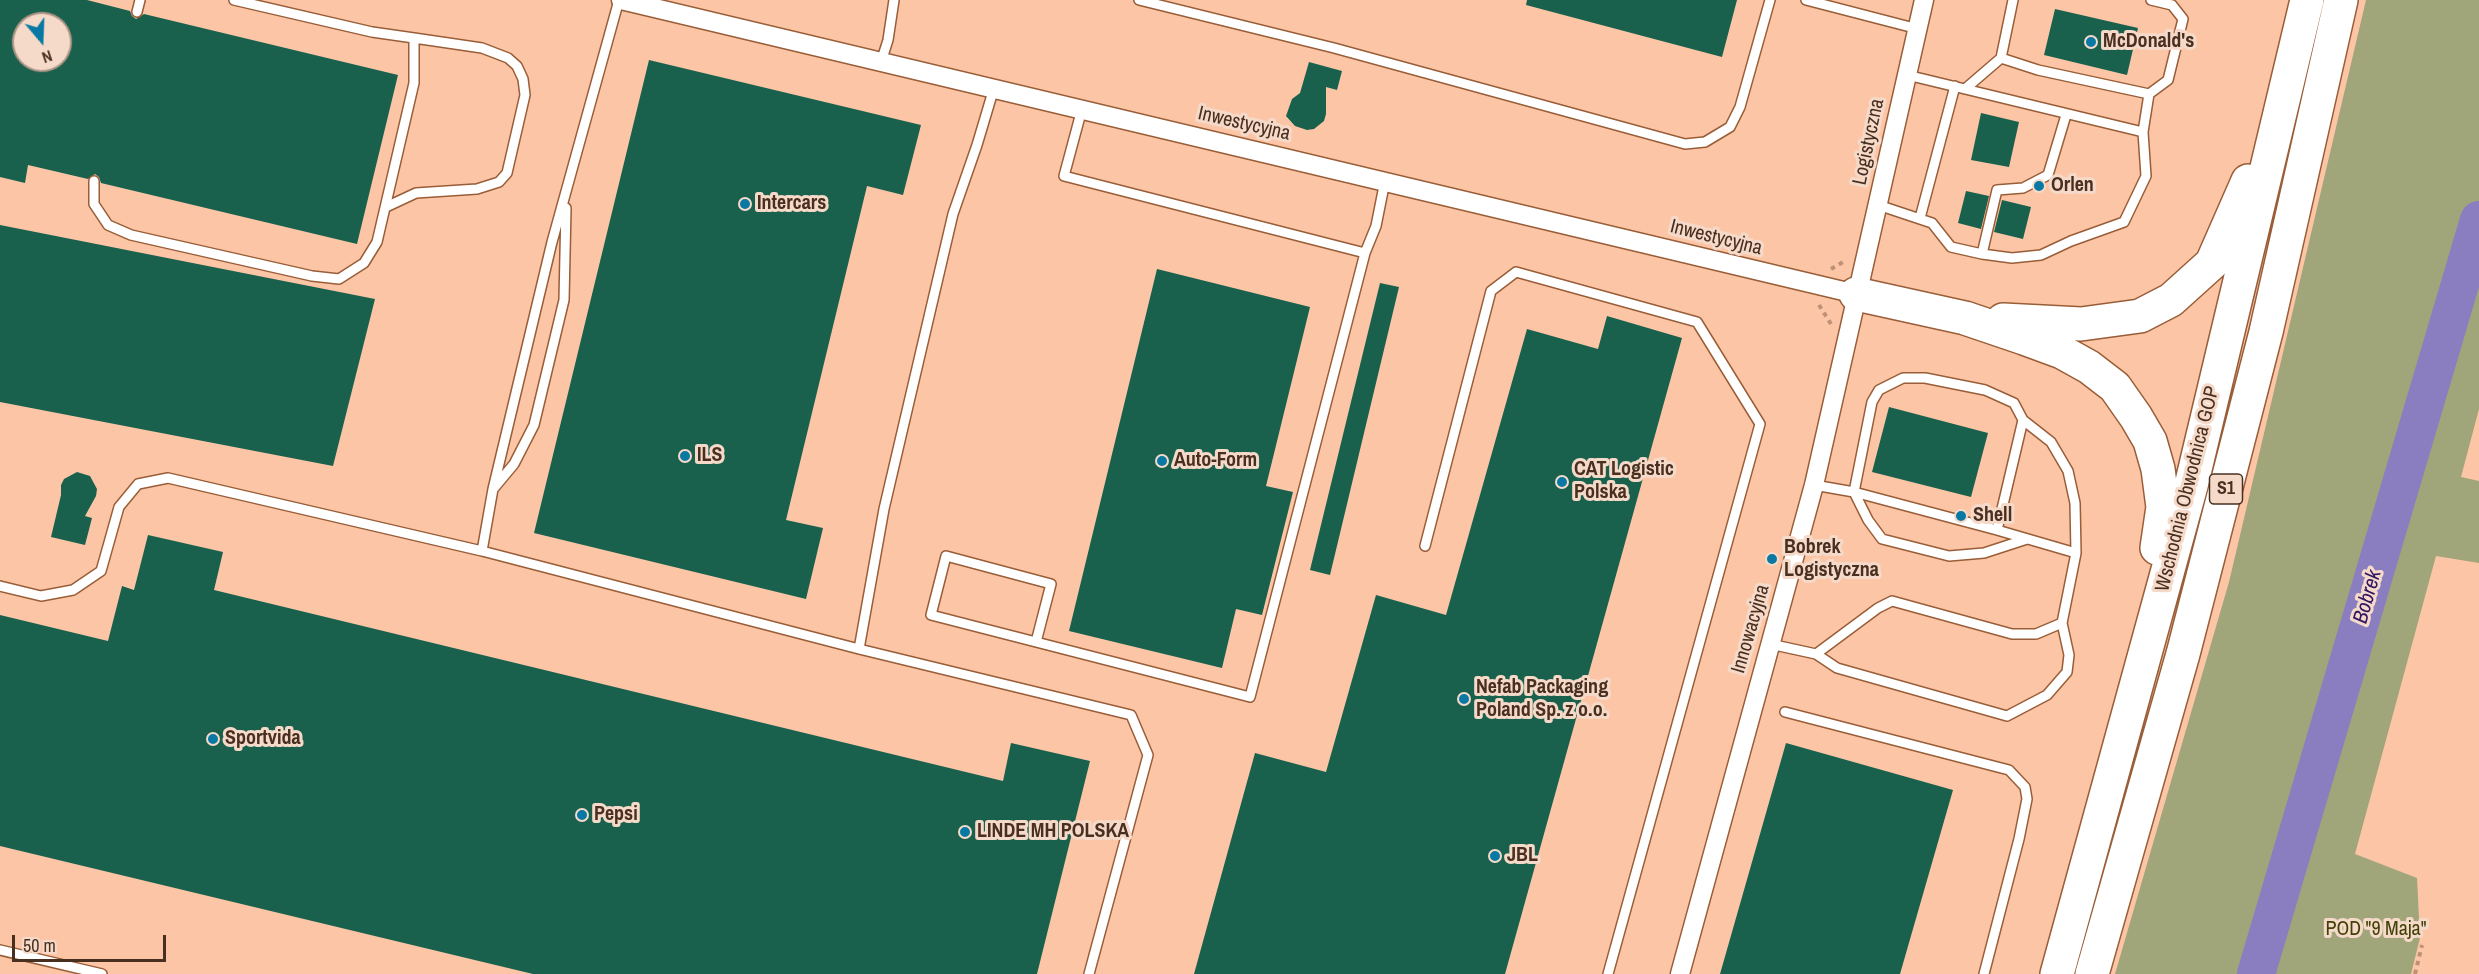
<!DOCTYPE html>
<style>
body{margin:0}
#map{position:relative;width:2479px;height:974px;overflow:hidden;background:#fcc6a6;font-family:"Archivo Narrow",sans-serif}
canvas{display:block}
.north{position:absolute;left:12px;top:12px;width:60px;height:60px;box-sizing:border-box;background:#f5daca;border:2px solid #b09686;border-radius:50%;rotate:161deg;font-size:16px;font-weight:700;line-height:24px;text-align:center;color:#492f1f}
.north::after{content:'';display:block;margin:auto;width:21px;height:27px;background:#0979a3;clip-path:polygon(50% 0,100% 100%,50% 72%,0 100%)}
.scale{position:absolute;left:12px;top:935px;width:154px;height:27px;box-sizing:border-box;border:3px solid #492f1f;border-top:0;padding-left:8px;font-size:18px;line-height:21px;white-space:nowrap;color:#492f1f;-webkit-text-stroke:4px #f5daca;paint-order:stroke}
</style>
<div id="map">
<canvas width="2479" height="974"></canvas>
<div class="north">N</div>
<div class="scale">50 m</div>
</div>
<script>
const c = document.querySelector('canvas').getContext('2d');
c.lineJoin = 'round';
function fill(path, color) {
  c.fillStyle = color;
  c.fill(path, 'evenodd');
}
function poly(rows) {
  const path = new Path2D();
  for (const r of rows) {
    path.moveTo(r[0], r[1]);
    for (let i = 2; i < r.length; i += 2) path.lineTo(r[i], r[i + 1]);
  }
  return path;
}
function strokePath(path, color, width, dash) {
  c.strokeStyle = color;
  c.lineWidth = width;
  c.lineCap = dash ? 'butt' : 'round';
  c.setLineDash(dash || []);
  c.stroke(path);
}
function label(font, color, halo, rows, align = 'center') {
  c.font = font + ' "Archivo Narrow",sans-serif';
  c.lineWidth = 6;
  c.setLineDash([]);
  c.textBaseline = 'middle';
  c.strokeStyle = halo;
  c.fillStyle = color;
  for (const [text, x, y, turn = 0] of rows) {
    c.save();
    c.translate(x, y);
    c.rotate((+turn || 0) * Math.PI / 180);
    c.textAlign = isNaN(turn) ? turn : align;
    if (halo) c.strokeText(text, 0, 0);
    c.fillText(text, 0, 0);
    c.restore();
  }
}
fill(poly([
 [2366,0,2479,0,2479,409,2461,477,2479,481,2479,563,2436,556,2355,854,2417,878,2420,938,2411,974,2115,974,2229,582]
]), '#a1a57a');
strokePath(poly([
 [2256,974,2479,220]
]), '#8a7ec0', 38);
fill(poly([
 [0,0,87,0,130,11,132,16,136,19,144,14,398,75,357,244,101,183,99,177,95,174,88,179,28,165,25,183,0,177],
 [24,24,60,24,60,60,24,60],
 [1527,0,1737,0,1722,57,1526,5],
 [2055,9,2138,28,2127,75,2044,55],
 [649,60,921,125,903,195,867,186,786,520,823,528,806,599,534,533],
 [1309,62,1342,71,1337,90,1326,87,1326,114,1324,121,1314,129,1307,130,1295,126,1286,116,1292,99,1300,93],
 [1981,113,2019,122,2009,167,1971,160],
 [1966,191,1989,196,1981,229,1958,223],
 [2002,200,2031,207,2023,239,1994,232],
 [0,225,375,299,333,466,0,402],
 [1157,269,1310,307,1266,486,1293,492,1262,615,1236,609,1222,668,1069,631],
 [1380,283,1399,287,1330,575,1310,570],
 [1607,316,1682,338,1505,974,1194,974,1255,753,1326,772,1376,595,1446,615,1527,329,1598,349],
 [1889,407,1988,433,1971,497,1872,472],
 [77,472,90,476,97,489,96,496,85,516,92,518,85,545,51,537,61,495,61,485,64,479],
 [148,535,223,552,214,590,1003,781,1011,743,1090,761,1037,974,533,974,0,846,0,615,108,641,122,586,134,590],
 [1786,743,1953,790,1900,974,1720,974]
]), '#19604d');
const lane = poly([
 [1139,0,1334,48,1685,144,1705,142,1730,127,1740,107,1770,0],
 [1806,0,1918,29],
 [137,12,140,0],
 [2001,58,2038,70,2149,94,2168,80,2183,19,2172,5,2151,0],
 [881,62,888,40,894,0],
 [1965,89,2001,58,2013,0],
 [1082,109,1064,176,1365,253],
 [2143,132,2149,94],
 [94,181,94,204,108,225,131,235,312,276,339,279,364,263,377,242,414,83,414,38,372,32,234,0],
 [1878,205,1932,223,1951,247,1982,254,2012,258,2041,255,2071,241,2124,222,2146,176,2143,132,1907,75],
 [386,207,416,193,477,189,499,182,507,173,525,95,523,79,517,66,508,58,482,48,414,38],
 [1920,218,1955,86],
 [1982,254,1997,190,2023,188,2048,175,2066,115],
 [1814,485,1854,492,1997,530,2076,553,2075,503,2068,471,2051,442,2023,420,2014,403,1985,390,1925,378,1903,378,1879,390,1872,402,1854,492,1868,520,1882,539,1949,556,1984,553,2027,539],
 [494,488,514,464,534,425,564,300,566,208],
 [1997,530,2023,420],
 [1425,546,1491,291,1516,272,1697,322,1760,424,1608,974],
 [482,551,859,649,1131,715,1148,755,1089,974],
 [0,586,41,596,73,590,101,571,119,507,138,484,168,478,482,551,493,489,552,242,619,0],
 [1036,642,1051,584,946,556,931,615,1036,642,1250,697,1365,253,1376,226,1385,181],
 [1770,644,1816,654,1837,668,2007,716,2047,695,2067,672,2069,655,2062,623,2076,553],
 [859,649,884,509,953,214,977,145,994,88],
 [1816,654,1878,608,1892,601,2012,634,2036,634,2062,623],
 [1785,712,2009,770,2025,787,2027,799,2019,839,1984,974],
 [0,950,102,974]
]);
const street = poly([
 [621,0,1856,294],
 [1680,974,1814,485,1924,0]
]);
const highway = poly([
 [1856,294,1965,318,2024,338,2062,352,2089,367,2115,387,2136,417,2150,441,2158,469,2163,507,2157,548],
 [2003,320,2081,324,2140,316,2171,300,2212,263,2248,181],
 [2057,974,2191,486,2307,0],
 [2092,974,2183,654,2266,332,2341,0]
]);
strokePath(lane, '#995d37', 12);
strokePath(street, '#995d37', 21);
strokePath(highway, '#995d37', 36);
strokePath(poly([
 [1831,269,1845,261],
 [1819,305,1831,324],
 [2415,974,2422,945]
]), '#be9177', 4, [4.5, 4.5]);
strokePath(lane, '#fff', 9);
strokePath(street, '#fff', 18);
strokePath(highway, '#fff', 33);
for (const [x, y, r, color] of [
 [2091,42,6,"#0979a3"],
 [2039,186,6,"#0979a3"],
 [745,204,6,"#0979a3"],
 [685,456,6,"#0979a3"],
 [1162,461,6,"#0979a3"],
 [1562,482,6,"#0979a3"],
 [1961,516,6,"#0979a3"],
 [1772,559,6,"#0979a3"],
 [1464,699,6,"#0979a3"],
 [213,739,6,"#0979a3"],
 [582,815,6,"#0979a3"],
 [965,832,6,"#0979a3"],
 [1495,856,6,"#0979a3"]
]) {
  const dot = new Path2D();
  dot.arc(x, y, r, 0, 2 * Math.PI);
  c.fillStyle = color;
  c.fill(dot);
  strokePath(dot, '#f5daca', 2);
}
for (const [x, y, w] of [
 [2226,489,33]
]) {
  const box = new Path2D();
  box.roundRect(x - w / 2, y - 15, w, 30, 4.5);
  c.fillStyle = '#f5daca';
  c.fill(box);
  strokePath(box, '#492f1f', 1.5);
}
label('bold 18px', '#492f1f', null, [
 ["S1",2226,489]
]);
label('bold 20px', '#492f1f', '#f5daca', [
 ["McDonald's",2103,42],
 ["Orlen",2051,186],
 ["Intercars",757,204],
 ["ILS",697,456],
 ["Auto-Form",1174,461],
 ["CAT Logistic",1574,470],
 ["Polska",1574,493],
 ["Shell",1973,516],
 ["Bobrek",1784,548],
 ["Logistyczna",1784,571],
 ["Nefab Packaging",1476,688],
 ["Poland Sp. z o.o.",1476,711],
 ["Sportvida",225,739],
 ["Pepsi",594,815],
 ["LINDE MH POLSKA",977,832],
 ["JBL",1507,856]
], 'left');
label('20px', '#492f1f', '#f5daca', [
 ["Inwestycyjna",1244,124,13],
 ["Logistyczna",1869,142,-78],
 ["Inwestycyjna",1716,238,14],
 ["Wschodnia Obwodnica GOP",2188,489,-76],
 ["Innowacyjna",1751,629,-74]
]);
label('20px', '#3f4105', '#f5daca', [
 ["POD \"9 Maja\"",2376,930]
]);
label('italic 21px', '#301664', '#f5daca', [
 ["Bobrek",2368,597,-74]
]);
</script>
